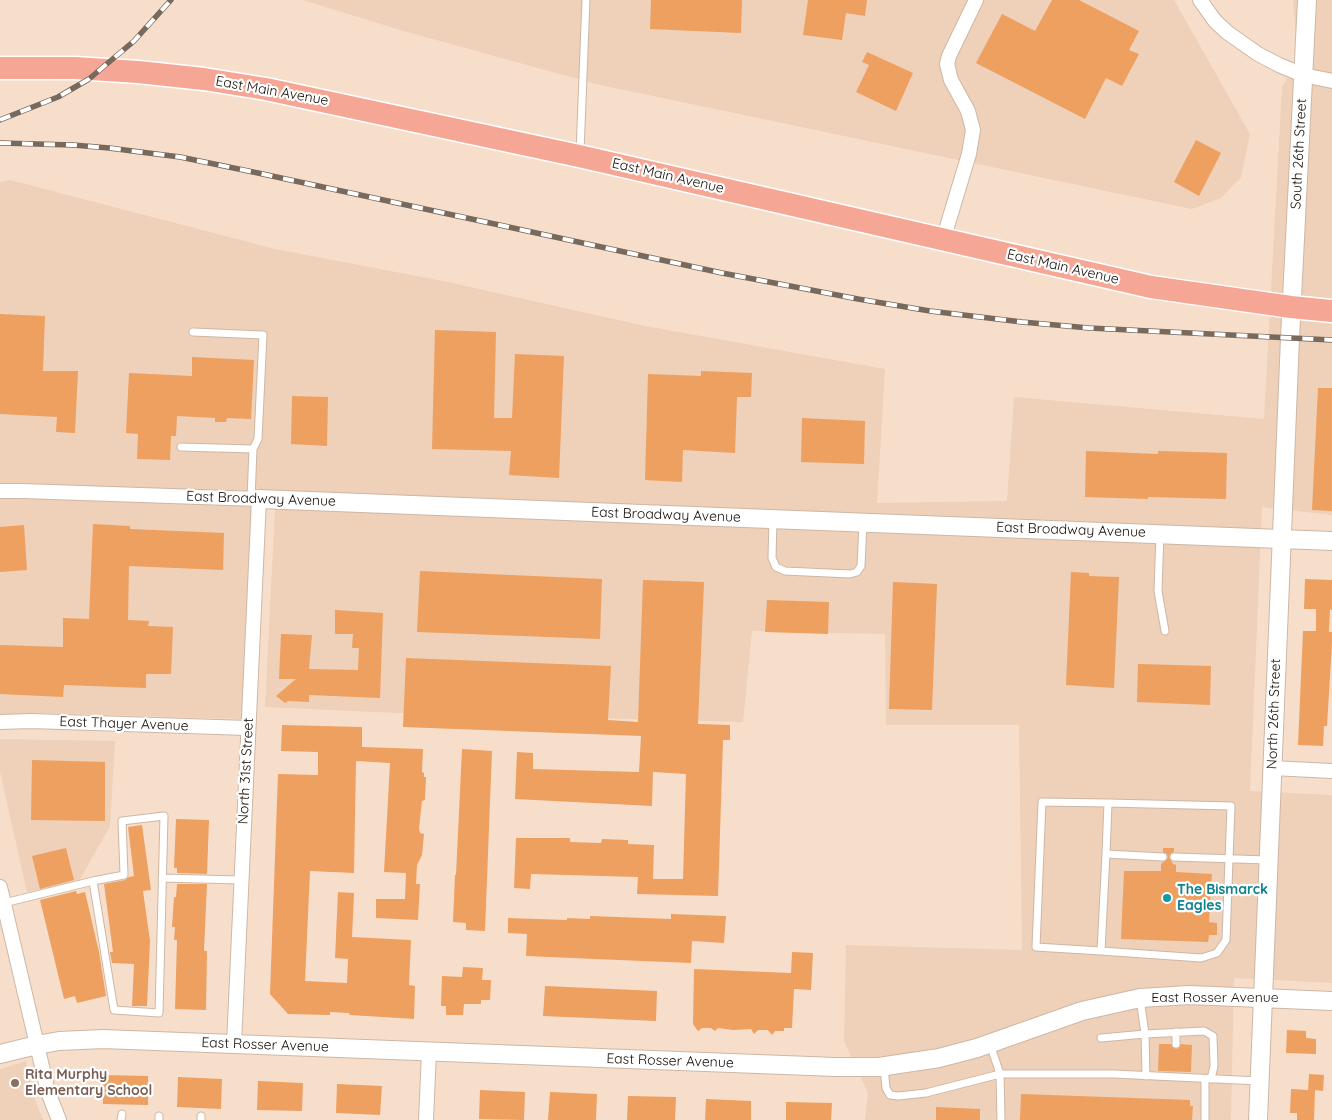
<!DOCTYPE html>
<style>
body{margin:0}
canvas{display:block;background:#f7decb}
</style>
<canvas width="1332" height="1120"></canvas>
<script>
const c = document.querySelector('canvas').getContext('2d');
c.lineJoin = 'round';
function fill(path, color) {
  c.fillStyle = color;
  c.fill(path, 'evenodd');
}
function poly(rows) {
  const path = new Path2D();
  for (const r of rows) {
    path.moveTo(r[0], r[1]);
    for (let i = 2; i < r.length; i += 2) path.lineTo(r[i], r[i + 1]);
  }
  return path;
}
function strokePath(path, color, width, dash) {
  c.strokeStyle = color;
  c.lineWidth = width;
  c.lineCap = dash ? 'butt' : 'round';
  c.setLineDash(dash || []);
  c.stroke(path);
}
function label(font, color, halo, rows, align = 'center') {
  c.font = font + ' Quicksand,sans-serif';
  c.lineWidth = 4.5;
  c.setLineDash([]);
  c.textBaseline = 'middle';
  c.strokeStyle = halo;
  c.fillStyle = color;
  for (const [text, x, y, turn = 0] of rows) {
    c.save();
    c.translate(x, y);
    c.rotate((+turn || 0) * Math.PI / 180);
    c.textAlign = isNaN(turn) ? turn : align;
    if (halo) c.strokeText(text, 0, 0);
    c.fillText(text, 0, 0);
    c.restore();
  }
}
fill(poly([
 [303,0,1174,0,1250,134,1241,177,1221,198,1192,209,596,84,400,30],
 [1293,0,1332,0,1332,515,1262,507,1250,791,1332,795,1332,983,1234,978,1231,1120,865,1120,868,1093,844,1041,846,945,1022,950,1019,725,886,725,885,634,752,631,743,722,397,713,265,707,275,509,252,508,242,719,42,713,0,715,0,182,10,180,275,249,448,282,645,326,885,369,877,503,1007,501,1014,397,1264,419,1282,87,1298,59],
 [0,739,115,741,110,826,79,881,27,892,0,772],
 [26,1061,34,1097,43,1120,0,1120,0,1069]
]), '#efd0b8');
fill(poly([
 [651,0,742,0,741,33,650,29],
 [808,0,867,0,865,16,846,13,842,40,803,35],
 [1052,0,1079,0,1139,31,1129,50,1139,54,1122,86,1106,78,1085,119,976,63,1002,14,1035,31],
 [867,52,913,73,896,111,856,92,869,65,862,62],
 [1196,140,1221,153,1199,196,1174,182],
 [0,314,45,316,43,371,78,371,75,433,56,432,57,417,0,414],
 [435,330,496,332,494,418,512,418,515,354,564,356,559,478,509,475,511,451,432,449],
 [192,357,254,360,251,419,227,418,226,422,215,422,215,418,177,416,176,436,171,436,170,460,137,459,138,434,126,433,129,373,192,376],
 [701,371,752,373,751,397,737,397,735,453,683,450,682,482,645,480,648,374,701,376],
 [1318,388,1332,388,1332,511,1312,510],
 [292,396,328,397,327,446,291,444],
 [802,418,865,421,864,464,801,462],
 [1086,451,1158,454,1158,451,1227,453,1226,499,1148,497,1148,499,1085,497],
 [93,524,130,526,130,529,224,533,223,570,129,566,128,620,149,621,148,626,173,627,171,674,146,674,146,688,64,685,63,697,0,694,0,645,63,647,63,618,89,619],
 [24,525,27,570,0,572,0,527],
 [420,571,602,579,600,639,417,632],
 [1071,572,1089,573,1089,576,1119,577,1114,688,1066,685],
 [1305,579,1332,580,1332,610,1330,609,1329,632,1332,632,1332,644,1327,726,1324,726,1323,746,1298,745,1303,631,1316,631,1316,609,1304,609],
 [643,580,704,582,698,724,730,725,730,740,723,740,718,896,637,894,638,877,531,874,530,889,514,888,516,838,570,838,570,842,601,843,602,839,628,840,628,844,654,845,653,879,683,879,686,774,653,772,652,806,515,799,517,752,533,753,533,769,639,772,641,736,403,727,406,658,611,666,608,720,638,722],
 [893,582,937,584,932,710,889,709],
 [767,600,829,602,828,634,765,632],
 [335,610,383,613,380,698,309,695,309,702,288,701,285,703,276,696,296,679,279,679,281,634,312,635,309,669,358,670,359,648,352,648,353,634,335,634],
 [1138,664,1211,666,1210,705,1137,702],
 [282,725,362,727,362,747,423,749,422,772,424,773,424,777,426,777,425,800,422,801,419,828,420,833,424,834,422,855,417,865,416,884,420,884,418,920,376,918,376,899,405,899,406,873,384,872,390,763,356,761,354,873,310,871,305,981,347,983,348,959,335,958,338,892,354,893,352,937,411,940,409,985,415,986,414,1019,350,1015,349,1013,330,1012,330,1015,288,1014,270,994,278,774,318,775,318,752,281,751],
 [462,749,492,751,485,931,466,930,466,923,453,922,455,875,456,875],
 [32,760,105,762,105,821,31,820],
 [176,819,209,820,207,874,177,873,177,868,174,868],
 [142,825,151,890,143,891,150,941,147,1006,132,1006,134,964,112,963,110,952,113,952,104,884,125,880,129,877,134,876,128,827],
 [66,848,74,880,40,889,32,856],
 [1163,848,1174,848,1174,852,1170,854,1169,857,1173,864,1176,865,1176,872,1212,874,1209,922,1217,923,1217,935,1209,935,1208,942,1121,939,1124,871,1161,871,1161,864,1168,858,1167,854,1163,852],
 [177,884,207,884,204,951,207,951,206,1010,175,1009,177,940,174,940,175,927,172,927,174,897,176,897],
 [76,891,77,894,85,892,99,952,106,996,77,1003,75,996,64,999,40,900],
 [671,914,726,916,724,943,692,941,691,963,595,959,526,956,527,934,508,933,508,918,567,920,567,918,590,919,590,916,671,919],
 [792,952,813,953,811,990,794,989,792,1028,784,1028,784,1031,775,1031,772,1035,768,1030,758,1030,754,1034,751,1029,733,1030,718,1028,715,1031,711,1028,702,1028,698,1031,693,1024,694,969,791,973],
 [463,967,483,968,482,980,491,980,490,1000,481,1000,481,1004,464,1004,463,1015,446,1015,446,1006,441,1006,442,976,462,977],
 [545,986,657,991,656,1021,543,1016],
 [1287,1030,1306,1031,1306,1038,1316,1039,1316,1054,1286,1053],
 [1159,1044,1171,1044,1172,1047,1176,1049,1179,1048,1181,1044,1192,1045,1191,1072,1158,1071],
 [1309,1074,1324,1075,1323,1091,1315,1090,1314,1120,1297,1120,1297,1113,1290,1113,1291,1089,1308,1090],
 [103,1075,148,1076,148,1105,103,1104],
 [178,1077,222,1079,221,1109,177,1107],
 [258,1081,303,1083,302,1111,257,1110],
 [337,1084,382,1086,380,1115,336,1113],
 [480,1090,525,1092,524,1120,479,1119],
 [550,1092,597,1094,596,1120,548,1120],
 [1021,1094,1190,1100,1190,1106,1193,1106,1192,1120,1020,1120],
 [628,1096,676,1097,675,1120,627,1120],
 [706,1099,751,1101,751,1120,705,1120],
 [786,1102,832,1103,831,1120,786,1120],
 [936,1107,980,1109,980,1120,936,1120]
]), '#eda060');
const service = poly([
 [580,152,586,0],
 [181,447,253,449,258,439,263,335,193,332],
 [251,499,253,449],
 [773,520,772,558,776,567,785,571,850,574,857,572,861,566,863,524],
 [1160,534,1158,591,1165,631],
 [1106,854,1108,803,1231,806,1226,940,1217,953,1201,958,1101,951,1106,854,1163,857],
 [1174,857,1268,860],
 [162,878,241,880],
 [4,903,93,881,114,1010,159,1013,164,816,122,821,124,875,93,881],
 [1101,951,1036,947,1042,802,1108,803],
 [1140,998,1145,1034,1204,1031,1213,1036,1214,1066,1211,1079],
 [1176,1032,1176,1044],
 [1101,1038,1145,1034,1146,1076],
 [990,1044,1000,1074,1001,1120],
 [884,1067,886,1088,890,1095,898,1096,926,1093,1000,1074,1114,1074,1259,1081],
 [121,1120,122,1114],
 [159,1120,159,1116],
 [201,1120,201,1116],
 [1205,1120,1205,1079]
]);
const minor = poly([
 [1200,0,1215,21,1228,33,1258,54,1279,65,1303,75,1332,81],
 [943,240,969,154,973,130,968,111,951,80,947,64,949,56,976,0],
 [0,491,22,491,259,499,234,1044],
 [0,722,31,721,248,728],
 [1272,768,1332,771],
 [0,887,48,1092,59,1120],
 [426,1120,429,1051]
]);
const tertiary = poly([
 [259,499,1332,541],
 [0,1054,37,1045,59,1041,103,1039,836,1067,879,1067,939,1058,977,1048,1082,1011,1140,998,1189,995,1332,1001],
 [1258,1120,1290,338,1307,0]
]);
const primary = poly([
 [0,68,75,68,138,72,204,79,266,89,579,156,1151,287,1291,307,1332,311]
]);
strokePath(service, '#ceb7a5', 9);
strokePath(minor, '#ceb7a5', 16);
strokePath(tertiary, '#ceb7a5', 20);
strokePath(primary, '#fff', 25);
strokePath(service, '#fff', 7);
strokePath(minor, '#fff', 14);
strokePath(tertiary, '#fff', 18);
strokePath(primary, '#f6a695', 22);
const rail = poly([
 [0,120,58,97,89,79,134,41,171,0],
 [0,143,73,145,109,148,180,157,258,173,722,273,858,299,930,311,1022,322,1089,328,1332,340]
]);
strokePath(rail, '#78695d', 5.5);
strokePath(rail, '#fff', 4, [11]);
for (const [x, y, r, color] of [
 [1167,898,5,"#0f9aa8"],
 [15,1083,5,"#8d6e63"]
]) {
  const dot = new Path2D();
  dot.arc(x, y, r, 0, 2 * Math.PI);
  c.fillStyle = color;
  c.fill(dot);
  strokePath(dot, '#fff', 2);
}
label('14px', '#140d07', '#fff', [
 ["East Main Avenue",272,91,10],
 ["South 26th Street",1299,154,-87],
 ["East Main Avenue",668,176,13],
 ["East Main Avenue",1063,267,13],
 ["East Broadway Avenue",261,499,2],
 ["East Broadway Avenue",666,515,2],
 ["East Broadway Avenue",1071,530,2],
 ["North 26th Street",1274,714,-88],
 ["East Thayer Avenue",124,724,2],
 ["North 31st Street",246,771,-87],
 ["East Rosser Avenue",1215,998],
 ["East Rosser Avenue",265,1045,2],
 ["East Rosser Avenue",670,1061,2]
]);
label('bold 14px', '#0d838f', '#fff', [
 ["The Bismarck",1177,890],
 ["Eagles",1177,906]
], 'left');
label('bold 14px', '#785e54', '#fff', [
 ["Rita Murphy",25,1075],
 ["Elementary School",25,1091]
], 'left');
</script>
